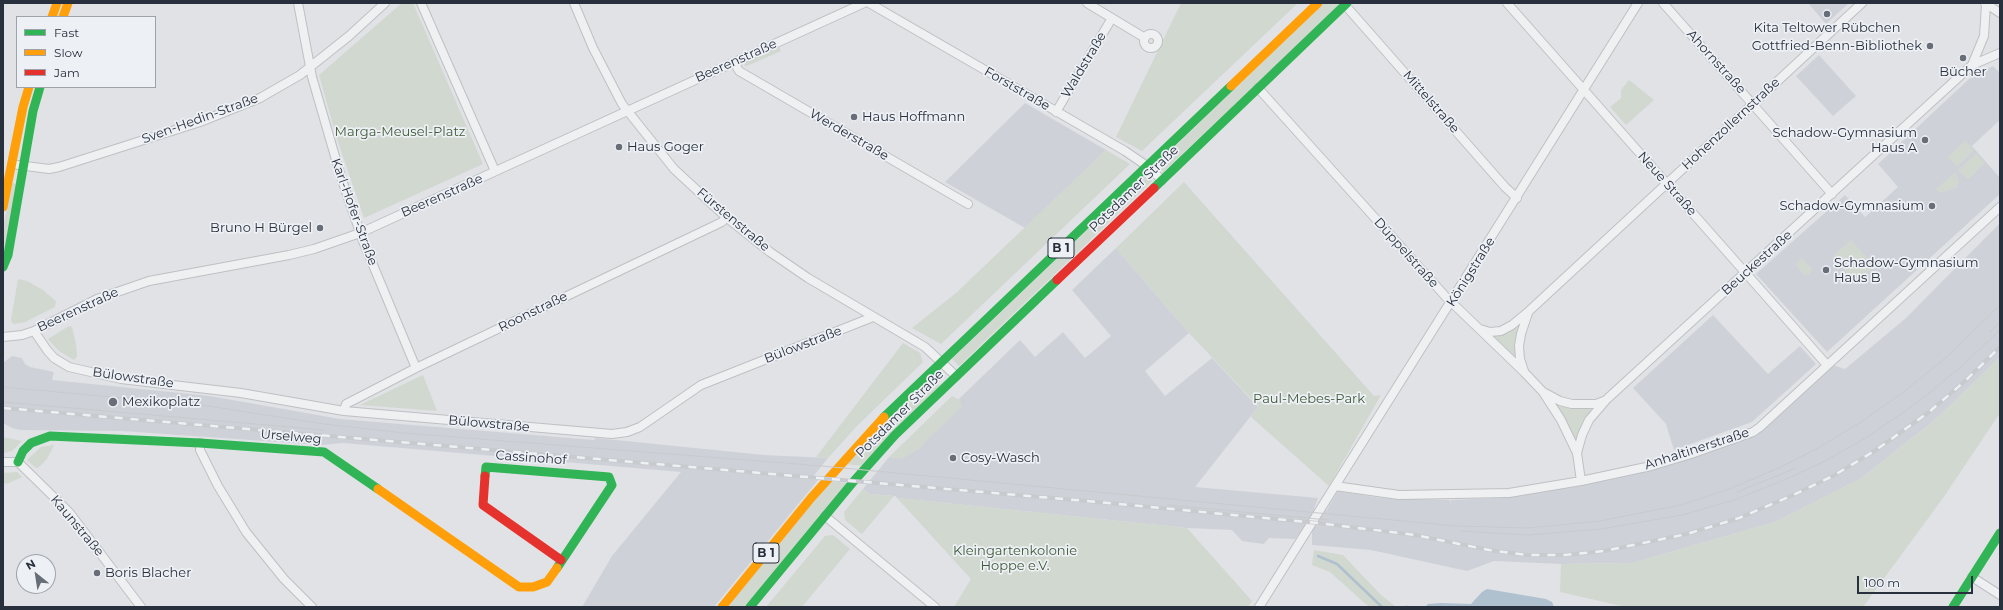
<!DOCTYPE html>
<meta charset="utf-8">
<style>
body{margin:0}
#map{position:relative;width:2003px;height:610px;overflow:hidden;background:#e0e2e5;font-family:Montserrat,sans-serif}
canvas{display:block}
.frame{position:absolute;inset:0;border:4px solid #28303d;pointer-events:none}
.legend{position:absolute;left:16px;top:16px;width:140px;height:72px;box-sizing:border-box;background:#edf0f5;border:1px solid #9ea3ab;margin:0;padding:5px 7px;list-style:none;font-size:12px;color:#28303d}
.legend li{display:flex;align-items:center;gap:8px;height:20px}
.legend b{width:20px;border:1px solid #9ea3ab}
.north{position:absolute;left:16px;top:554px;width:40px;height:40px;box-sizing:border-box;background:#edf0f5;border:1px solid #9ea3ab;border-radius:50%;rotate:330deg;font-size:11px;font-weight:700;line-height:16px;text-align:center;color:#28303d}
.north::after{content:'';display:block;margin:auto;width:14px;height:18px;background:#686e78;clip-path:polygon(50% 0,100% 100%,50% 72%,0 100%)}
.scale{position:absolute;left:1857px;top:576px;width:116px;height:18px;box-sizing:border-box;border:2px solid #28303d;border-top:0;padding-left:5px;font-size:12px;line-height:14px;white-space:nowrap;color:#28303d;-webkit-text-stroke:3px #edf0f5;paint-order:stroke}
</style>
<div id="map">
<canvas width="2003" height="610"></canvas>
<div class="frame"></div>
<ul class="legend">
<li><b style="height:5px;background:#30b455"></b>Fast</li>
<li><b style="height:5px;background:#ff9f0a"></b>Slow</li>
<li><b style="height:5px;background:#e5322d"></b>Jam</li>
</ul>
<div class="north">N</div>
<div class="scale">100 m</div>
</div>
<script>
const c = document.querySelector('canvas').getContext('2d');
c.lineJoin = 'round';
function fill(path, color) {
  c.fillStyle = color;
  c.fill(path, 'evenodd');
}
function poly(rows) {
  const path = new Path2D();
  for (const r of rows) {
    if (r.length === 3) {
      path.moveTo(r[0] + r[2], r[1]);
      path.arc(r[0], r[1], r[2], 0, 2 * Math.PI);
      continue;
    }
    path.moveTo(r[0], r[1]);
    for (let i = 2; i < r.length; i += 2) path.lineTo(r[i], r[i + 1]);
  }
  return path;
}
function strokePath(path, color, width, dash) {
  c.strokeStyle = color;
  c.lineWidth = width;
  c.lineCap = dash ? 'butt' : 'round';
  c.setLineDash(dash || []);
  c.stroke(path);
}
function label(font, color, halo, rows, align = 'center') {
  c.font = font + ' Montserrat,sans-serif';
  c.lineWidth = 3.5;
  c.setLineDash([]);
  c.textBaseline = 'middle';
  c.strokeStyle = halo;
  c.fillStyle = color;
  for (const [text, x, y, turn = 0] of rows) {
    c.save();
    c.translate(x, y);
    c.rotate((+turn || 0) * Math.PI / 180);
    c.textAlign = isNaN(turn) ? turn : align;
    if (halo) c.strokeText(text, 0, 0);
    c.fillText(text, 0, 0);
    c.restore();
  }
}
fill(poly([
 [1808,3,1849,3,1826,24],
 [1819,55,1856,96,1833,116,1796,76],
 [1993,66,2000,73,2000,120,1972,146,2000,178,2000,194,1827,352,1756,274,1845,195,1865,217,1898,187,1878,164,1969,79],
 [1025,103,1106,150,1025,228,945,182],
 [2000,223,2000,357,1935,420,1860,479,1775,522,1632,563,1561,564,1494,561,1467,571,1371,550,1312,545,1312,530,1303,529,1295,539,1269,538,1264,544,1242,541,1232,530,1187,528,897,498,895,496,869,494,863,489,889,457,902,458,935,422,1020,340,1035,357,1063,332,1085,358,1111,336,1072,290,1116,248,1189,333,1145,371,1165,396,1212,358,1258,407,1195,487,1318,498,1314,509,1326,511,1338,491,1381,498,1450,500,1450,504,1451,500,1500,498,1581,486,1679,462,1742,440,1833,365,1845,369,1906,318],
 [1713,315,1768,374,1800,346,1816,364,1752,422,1674,450,1666,424,1633,388],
 [12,356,22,358,25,364,30,367,54,372,52,380,210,396,340,419,594,440,596,438,764,455,828,458,811,479,818,480,714,607,582,607,612,556,681,472,343,443,322,445,122,431,20,430,12,428,3,423,4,362]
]), '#ced2d8');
fill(poly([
 [402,3,413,3,483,164,364,218,337,139,319,75],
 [1181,3,1298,3,1142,151,1116,137],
 [1323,3,1342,3,1163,172,1156,165],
 [779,47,781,51,747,66,745,66,744,63],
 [1629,80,1654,100,1626,125,1610,107,1621,98,1621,90],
 [1965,141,1974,150,1957,167,1948,157],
 [1106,150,1130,164,941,344,912,328,956,293],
 [1976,153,1985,163,1968,180,1958,170],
 [1955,172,1959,181,1957,187,1940,193,1936,189],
 [1145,174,1152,181,959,366,952,359],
 [1184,182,1374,396,1381,395,1329,486,1251,417,1258,406,1189,333,1116,248],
 [11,183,17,184,3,258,3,229],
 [1851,240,1875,266,1856,283,1832,257],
 [1802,258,1813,270,1808,275,1804,275,1795,264],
 [18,279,27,281,43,290,56,301,55,307,25,322,15,324,12,323,11,320],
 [69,326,72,327,76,344,77,357,74,360,59,351,48,339],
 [1517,327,1518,328,1515,342,1516,359,1492,336,1503,334],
 [903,343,920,353,923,362,857,426,828,458,816,457],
 [2000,357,2000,413,1943,498,1863,607,1626,607,1560,592,1561,564,1632,563,1775,522,1860,479,1935,420],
 [423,375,437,411,360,405],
 [932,376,940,386,862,466,845,464],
 [952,396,960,400,962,407,923,444,922,447,902,459,889,457],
 [1559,405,1570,408,1592,408,1583,423,1577,439,1575,439,1558,406],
 [3,437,22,441,12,451,4,453],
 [54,445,47,459,39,467,36,468,27,460,41,447],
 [17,472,22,477,9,483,3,484,3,473],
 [830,481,847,483,745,607,727,607],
 [863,489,869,494,894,496,862,534,845,520,844,512],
 [897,498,1187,528,1252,601,1248,607,954,607,971,579],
 [833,535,850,549,802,607,766,607,825,536],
 [1314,550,1343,555,1380,594,1396,607,1369,607,1330,572,1312,565]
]), '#d1d8d0');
fill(poly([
 [1487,589,1546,599,1552,602,1554,607,1425,607,1428,604,1441,603,1471,604,1482,592]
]), '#afc0cf');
strokePath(poly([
 [1318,556,1337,564,1382,607],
 [1406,607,1408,607]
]), '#afc0cf', 2.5);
const street = poly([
 [298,3,312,77,341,177,363,241,416,368],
 [421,3,495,171],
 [574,3,593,48,622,104,674,169,726,217,770,252,808,278,925,347,956,376],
 [869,3,1125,151,1147,166,1162,180],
 [1087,3,1145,38],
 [1507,3,1827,365],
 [1663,3,1832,194],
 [1985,3,2000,13],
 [1345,5,1505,187,1517,198],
 [1151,41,7],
 [734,62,739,71,968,204],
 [1972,65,1984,36,1986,4],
 [1258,88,1446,297,1524,372,1543,392,1561,420,1577,453,1581,481],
 [1056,112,1112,18],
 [18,165,49,169,59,167,200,122,260,98,300,75,349,36,385,3],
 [1480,329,1490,332,1501,331,1512,325,1529,311,1862,3],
 [34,331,47,350,54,358,69,367,121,379,241,393,344,411,612,434,627,432,640,427,701,385,873,317],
 [3,337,22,335,34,331,97,299,149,281,289,255,314,249,360,233,864,3],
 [1524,371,1520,359,1519,346,1521,334,1528,313],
 [1545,393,1560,401,1572,404,1596,404,1604,401],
 [344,411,346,404,416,368,722,222,726,217],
 [200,443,200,450,218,486,246,532,284,579,312,607],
 [1577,453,1582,435,1589,420,1607,399,1972,65,2000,53],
 [3,462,18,462,69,512,141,607],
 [1335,486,1399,495,1509,493,1581,481,1651,466,1691,454,1753,432,1760,427,2000,207],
 [825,516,935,607],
 [1972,577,2000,595],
 [1259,607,1638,3]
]);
strokePath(street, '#bec0c3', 10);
strokePath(street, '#eff0f1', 8);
strokePath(poly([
 [1154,188,1347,3],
 [3,267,8,255,33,111,40,87],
 [884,417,1231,86],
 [18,462,23,451,31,443,50,436,200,443,324,452,378,489],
 [485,476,486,467,609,477,612,485,557,568],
 [750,607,854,481,895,435,1057,280],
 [1953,607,2000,533]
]), '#30b455', 9);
strokePath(poly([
 [52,17,57,3],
 [63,17,68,3],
 [1231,86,1318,3],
 [3,207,23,107,29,87],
 [378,489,519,587,533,587,547,582,557,568],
 [722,607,811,498,884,417]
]), '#ff9f0a', 9);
strokePath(poly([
 [1057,280,1154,188],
 [485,476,483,505,561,560]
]), '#e5322d', 9);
strokePath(poly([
 [1990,332,2000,322],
 [3,387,208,406,324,424,404,433,822,466,1456,526,1528,528,1600,521,1681,505,1729,489,1779,468,1818,448,1861,422,1905,391,1950,354,2000,305],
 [3,402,324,430],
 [1737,492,1796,468],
 [1168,505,1328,520],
 [1461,531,1528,535,1601,529,1682,515,1734,500,1784,480,1825,461,1869,436,1915,404,1960,368,2000,330]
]), '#c8cacd', 1);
const rail = poly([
 [3,408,1087,501,1318,523,1415,535,1489,550,1527,555,1565,555,1604,551,1687,534,1739,518,1791,496,1833,476,1876,450,1929,412,1964,382,2000,347]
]);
strokePath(rail, '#c8cacd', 4);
strokePath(rail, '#edf0f5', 2.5, [8]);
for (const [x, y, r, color] of [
 [1827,14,4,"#686e78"],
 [1930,46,4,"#686e78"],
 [1963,58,4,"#686e78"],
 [854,117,4,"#686e78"],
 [1925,140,4,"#686e78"],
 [619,147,4,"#686e78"],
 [1932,206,4,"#686e78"],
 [320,228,4,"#686e78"],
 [1826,270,4,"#686e78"],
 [113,402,5,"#686e78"],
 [953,458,4,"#686e78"],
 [97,573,4,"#686e78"]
]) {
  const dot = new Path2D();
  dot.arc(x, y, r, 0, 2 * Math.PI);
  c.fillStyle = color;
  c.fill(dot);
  strokePath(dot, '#edf0f5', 1.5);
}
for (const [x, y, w] of [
 [1061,248,26],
 [766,553,26]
]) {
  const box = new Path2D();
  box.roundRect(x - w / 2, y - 10, w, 20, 3);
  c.fillStyle = '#edf0f5';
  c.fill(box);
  strokePath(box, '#28303d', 1);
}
label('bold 12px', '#28303d', null, [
 ["B 1",1061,248],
 ["B 1",766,553]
]);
label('13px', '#28303d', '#edf0f5', [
 ["Kita Teltower Rübchen",1827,28,"center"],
 ["Gottfried-Benn-Bibliothek",1922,46,"right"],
 ["Bücher",1963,72,"center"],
 ["Haus Hoffmann",862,117],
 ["Schadow-Gymnasium",1917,133,"right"],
 ["Haus A",1917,148,"right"],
 ["Haus Goger",627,147],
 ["Schadow-Gymnasium",1924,206,"right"],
 ["Bruno H Bürgel",312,228,"right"],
 ["Schadow-Gymnasium",1834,263],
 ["Haus B",1834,278],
 ["Mexikoplatz",122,402],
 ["Cosy-Wasch",961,458],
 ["Boris Blacher",105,573]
], 'left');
label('13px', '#28303d', '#edf0f5', [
 ["Beerenstraße",736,61,-24],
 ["Ahornstraße",1716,62,48],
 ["Waldstraße",1084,65,-59],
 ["Forststraße",1017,89,30],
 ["Mittelstraße",1431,102,49],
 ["Sven-Hedin-Straße",200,119,-20],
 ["Hohenzollernstraße",1731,124,-43],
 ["Werderstraße",849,135,30],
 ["Neue Straße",1667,184,48],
 ["Potsdamer Straße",1134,189,-44],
 ["Beerenstraße",442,196,-24],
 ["Karl-Hofer-Straße",354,212,70],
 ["Fürstenstraße",733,220,40],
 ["Düppelstraße",1406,253,48],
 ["Beuckestraße",1757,263,-42],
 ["Königstraße",1471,272,-58],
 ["Beerenstraße",78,310,-25],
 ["Roonstraße",533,312,-26],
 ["Bülowstraße",803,345,-21],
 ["Bülowstraße",133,378,8],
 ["Potsdamer Straße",900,414,-45],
 ["Bülowstraße",489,424,5],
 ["Urselweg",291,437,5],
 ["Anhaltinerstraße",1697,449,-18],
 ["Cassinohof",531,458,4],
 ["Kaunstraße",77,526,50]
]);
label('13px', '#3e5836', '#edf0f5', [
 ["Marga-Meusel-Platz",400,132],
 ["Paul-Mebes-Park",1309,399],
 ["Kleingartenkolonie",1015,551],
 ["Hoppe e.V.",1015,566]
]);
</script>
